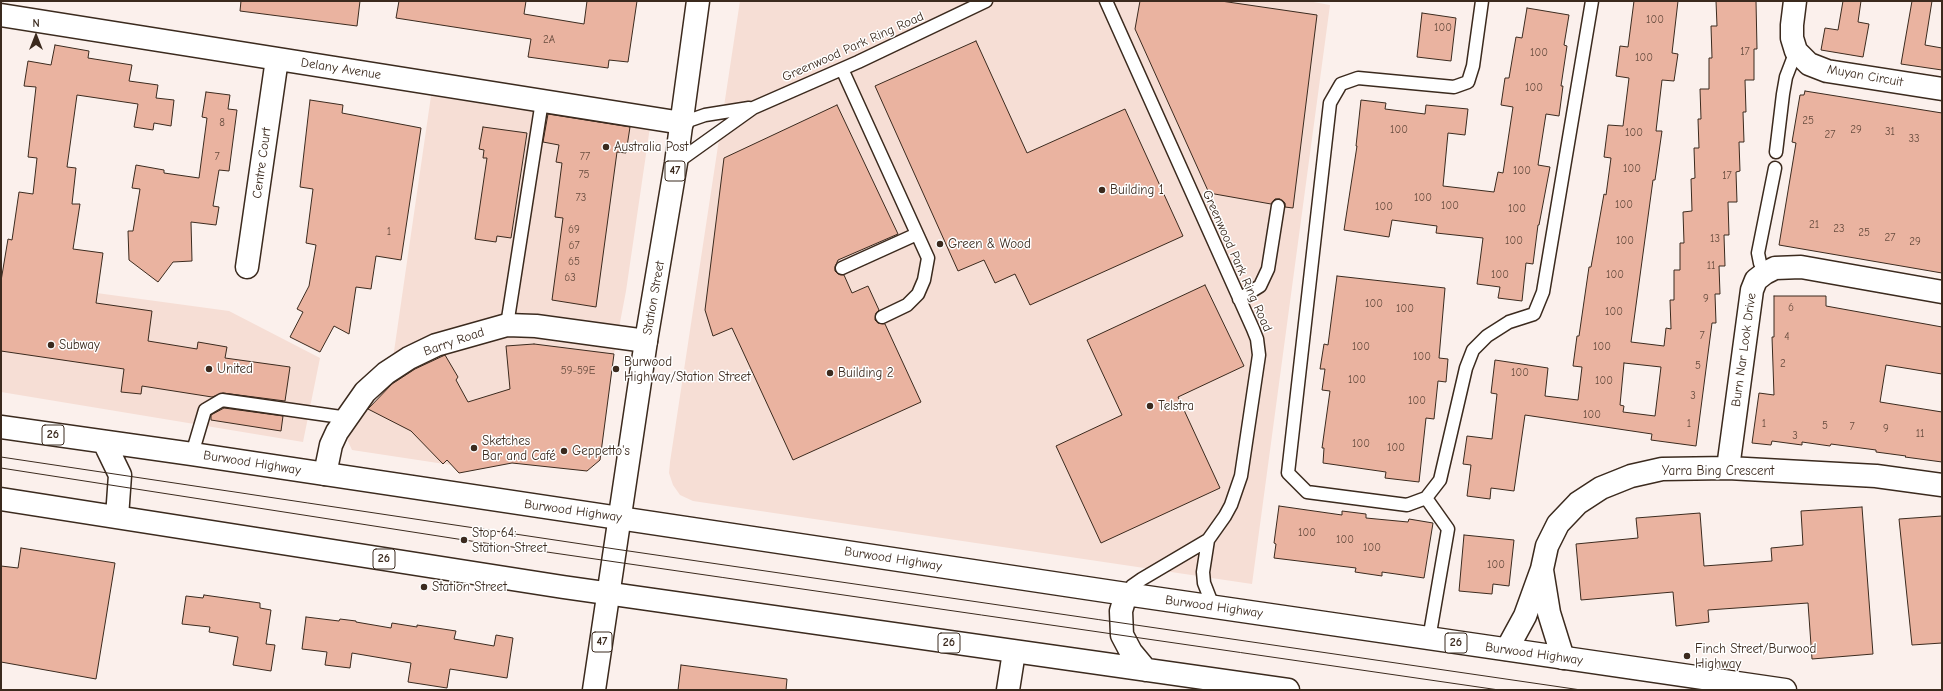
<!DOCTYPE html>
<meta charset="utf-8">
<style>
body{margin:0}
#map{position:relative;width:1943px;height:691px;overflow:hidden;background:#fbf0ec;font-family:"Comic Neue",sans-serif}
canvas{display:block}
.frame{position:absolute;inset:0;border:2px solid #3b2a1e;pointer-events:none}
.north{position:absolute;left:16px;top:16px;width:40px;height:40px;-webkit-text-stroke:3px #fff;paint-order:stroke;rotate:0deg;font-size:11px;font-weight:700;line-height:16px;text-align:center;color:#3b2a1e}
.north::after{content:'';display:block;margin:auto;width:14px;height:18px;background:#3b2a1e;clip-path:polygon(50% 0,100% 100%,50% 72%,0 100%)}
</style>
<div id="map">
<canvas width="1943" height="691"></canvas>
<div class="frame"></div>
<div class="north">N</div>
</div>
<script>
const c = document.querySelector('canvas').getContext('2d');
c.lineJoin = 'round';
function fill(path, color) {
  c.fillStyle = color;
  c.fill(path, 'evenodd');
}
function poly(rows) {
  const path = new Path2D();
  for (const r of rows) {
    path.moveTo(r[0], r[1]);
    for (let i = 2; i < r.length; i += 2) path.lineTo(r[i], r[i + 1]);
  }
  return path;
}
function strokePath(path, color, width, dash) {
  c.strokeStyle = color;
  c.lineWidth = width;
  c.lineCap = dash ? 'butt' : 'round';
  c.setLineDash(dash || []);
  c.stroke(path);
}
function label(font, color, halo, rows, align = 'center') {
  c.font = font + ' "Comic Neue",sans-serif';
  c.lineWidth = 3;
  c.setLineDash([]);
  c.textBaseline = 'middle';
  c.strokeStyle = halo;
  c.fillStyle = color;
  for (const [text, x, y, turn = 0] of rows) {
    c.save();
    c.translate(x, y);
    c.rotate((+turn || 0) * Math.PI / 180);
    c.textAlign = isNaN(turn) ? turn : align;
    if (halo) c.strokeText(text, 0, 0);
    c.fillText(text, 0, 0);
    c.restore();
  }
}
fill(poly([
 [740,1,1308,1,1330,5,1252,584,693,501,680,495,673,485,669,473,670,462],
 [431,96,650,127,626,291,614,354,600,460,587,471,512,463,459,473,451,465,352,450,347,439,368,409,389,386],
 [1,280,229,311,320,358,303,442,1,392]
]), '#f6ded5');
const building = poly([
 [241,1,360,1,357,26,240,11,241,1],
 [399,1,526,1,524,14,584,24,587,1,637,1,628,62,609,60,608,68,528,57,531,39,396,18,399,1],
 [1140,1,1221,1,1317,15,1293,208,1285,207,1285,203,1280,199,1275,199,1271,204,1209,193,1135,29,1140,1],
 [1634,1,1678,1,1672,53,1678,54,1674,81,1662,80,1656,131,1662,131,1655,180,1653,180,1631,342,1664,346,1666,328,1671,329,1670,300,1674,300,1674,270,1680,270,1680,243,1684,243,1683,212,1692,211,1691,179,1695,178,1694,148,1699,148,1698,119,1701,119,1700,89,1709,89,1709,58,1712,58,1711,26,1717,26,1716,1,1756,1,1757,49,1754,49,1754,80,1745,80,1746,112,1743,112,1744,142,1739,142,1740,171,1736,172,1737,202,1728,202,1729,235,1724,235,1725,266,1719,266,1720,294,1715,294,1716,323,1712,323,1696,446,1651,440,1652,434,1525,415,1514,491,1491,488,1490,499,1467,496,1471,465,1463,464,1467,436,1492,439,1497,394,1491,393,1495,360,1548,368,1545,396,1578,400,1582,367,1573,366,1577,336,1579,336,1589,267,1591,267,1604,194,1606,195,1611,158,1604,157,1608,125,1623,126,1629,78,1616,76,1620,46,1628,47,1634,1],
 [1624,363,1661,367,1655,416,1623,412,1624,406,1620,405,1624,363],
 [1843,1,1861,1,1858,22,1869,24,1863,57,1821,50,1825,28,1838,30,1843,1],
 [1912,1,1932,1,1925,45,1942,48,1942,70,1901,64,1912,1],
 [1527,8,1569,15,1564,45,1567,46,1561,86,1563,86,1559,116,1546,114,1538,165,1550,167,1539,225,1538,225,1533,264,1526,263,1522,301,1498,298,1500,287,1477,284,1483,238,1436,233,1437,226,1392,220,1389,237,1344,230,1357,146,1356,146,1361,100,1386,103,1385,109,1425,114,1426,105,1468,109,1465,135,1448,133,1443,186,1494,192,1498,172,1503,173,1513,107,1501,105,1505,78,1509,78,1516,37,1522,38,1527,8],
 [1422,13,1456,18,1451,61,1417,57,1422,13],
 [976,41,1027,153,1125,109,1183,236,1030,305,1015,274,995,283,984,260,958,271,875,86,976,41],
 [55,45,89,51,88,58,132,65,129,81,158,85,156,98,174,100,171,126,154,123,153,130,134,127,138,104,77,95,67,167,76,168,72,204,80,204,73,249,103,253,96,303,152,311,148,341,197,349,198,342,227,347,225,358,290,367,285,401,223,393,212,397,142,386,141,394,121,392,124,369,1,351,1,281,8,239,12,240,19,192,33,194,37,158,28,157,36,87,24,86,28,61,51,65,55,45],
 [1805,91,1942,113,1942,273,1779,245,1796,143,1792,142,1800,95,1804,95,1805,91],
 [206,92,230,95,228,109,237,110,229,171,219,170,213,206,219,207,216,225,191,222,192,261,173,262,158,282,129,260,128,231,133,231,140,189,132,188,136,165,164,170,164,173,199,178,207,118,202,117,206,92],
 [310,100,343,105,342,113,421,128,401,260,376,256,371,289,356,287,349,334,334,326,320,352,290,337,303,312,297,309,309,286,316,245,306,243,313,189,300,187,310,100],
 [837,105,898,234,838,260,835,267,835,271,838,274,844,275,852,293,868,286,879,310,876,313,875,320,878,323,885,324,921,402,793,460,732,328,713,336,705,310,724,158,837,105],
 [548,114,630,127,626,153,617,152,596,307,552,300,563,218,555,217,562,163,556,162,559,145,543,142,548,114],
 [483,127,527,133,511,238,497,236,496,242,475,239,487,158,483,158,484,150,479,149,483,127],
 [1337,276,1445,288,1439,358,1448,359,1446,382,1438,381,1434,419,1426,418,1419,482,1385,478,1386,472,1323,463,1324,448,1322,448,1330,391,1322,390,1325,369,1320,369,1324,344,1328,345,1337,276],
 [1205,285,1244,366,1178,397,1220,488,1101,543,1056,446,1122,415,1087,340,1205,285],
 [1774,296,1826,296,1826,306,1942,327,1942,374,1886,365,1880,402,1942,412,1942,462,1905,457,1906,456,1876,452,1876,450,1831,444,1830,446,1802,442,1802,445,1772,441,1771,445,1752,443,1759,393,1774,395,1772,337,1774,337,1774,296],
 [534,344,614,354,600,460,587,471,512,463,459,473,447,460,443,464,411,431,368,409,392,384,415,369,445,355,458,377,456,380,468,402,510,389,506,346,534,344],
 [224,408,283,416,281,431,211,420,211,415,224,408],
 [1279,506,1342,515,1342,511,1366,514,1366,518,1408,522,1409,519,1433,523,1424,578,1382,572,1382,576,1355,572,1356,568,1274,558,1276,544,1274,543,1279,506],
 [1862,507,1873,654,1812,659,1808,603,1708,610,1709,622,1676,626,1673,592,1581,600,1576,544,1638,538,1636,518,1700,513,1704,566,1772,561,1771,548,1803,545,1801,511,1862,507],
 [1942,516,1942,643,1912,645,1899,519,1942,516],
 [1464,535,1514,540,1509,586,1493,584,1492,594,1459,591,1464,535],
 [21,548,115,563,96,679,1,662,1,566,18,568,21,548],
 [204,595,260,603,260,608,271,610,266,644,275,645,271,671,233,665,238,637,209,632,210,627,182,624,186,596,203,598,204,595],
 [306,617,339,621,340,619,356,621,356,622,391,628,392,623,417,627,417,625,456,631,454,639,494,646,496,635,513,638,507,678,450,669,447,688,408,682,411,663,352,653,350,668,325,665,327,652,302,649,306,617],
 [681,665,787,679,786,690,678,690,681,665]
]);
fill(building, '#eab3a0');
strokePath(building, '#3b2a1e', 1);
const service = poly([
 [1106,1,1253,329,1257,339,1259,355,1241,476,1231,505,1225,516,1208,540,1142,579,1132,586,1126,594],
 [1482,1,1473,66,1468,82,1454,87,1358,78,1341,84,1330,103,1288,473,1307,492,1407,505,1426,498,1440,480,1466,368,1473,350,1487,336,1509,322,1534,314,1543,292,1592,1],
 [842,69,928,258,924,280,918,294,907,305,882,317],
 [682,123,705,115,749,108],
 [1776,152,1783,94,1786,77,1796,51],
 [676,163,753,108,858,62,986,1],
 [842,268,917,234],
 [1765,273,1760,263,1758,253,1775,168],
 [1239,299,1260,286,1268,269,1278,206],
 [507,325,542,101],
 [192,454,205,410,222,400,348,418],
 [1426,498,1448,529,1429,639],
 [1208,540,1203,572,1204,583,1213,606]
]);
const minor = poly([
 [1795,1,1792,25,1792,38,1796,51,1809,64,1827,71,1942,89],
 [1,15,682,123],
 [247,267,277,59],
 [1728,468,1752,290,1756,280,1765,273,1775,268,1801,267,1942,292],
 [325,474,331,445,337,432,365,392,386,373,409,358,436,345,507,325,536,326,646,341],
 [1542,570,1549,613,1563,658],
 [1507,649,1525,616,1542,569,1547,546,1558,524,1578,503,1601,488,1631,476,1662,469,1728,468,1876,476,1942,485],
 [1008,690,1014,652]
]);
const primary = poly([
 [594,690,646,341,676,163,698,1]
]);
const trunk = poly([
 [1,427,192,454,1126,594,1785,690],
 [104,442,120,475,117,517],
 [1,499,563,587,1288,690],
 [1126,594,1121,611,1122,635,1131,652,1146,670]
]);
strokePath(service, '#3b2a1e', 15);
strokePath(minor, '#3b2a1e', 25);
strokePath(primary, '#3b2a1e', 25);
strokePath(trunk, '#3b2a1e', 25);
strokePath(service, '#fff', 12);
strokePath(minor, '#fff', 22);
strokePath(primary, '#fff', 22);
strokePath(trunk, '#fff', 22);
strokePath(poly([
 [1,457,615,549,1581,690],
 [1,468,464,540,1499,690]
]), '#3b2a1e', 1);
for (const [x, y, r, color] of [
 [606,147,4,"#3b2a1e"],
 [1102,190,4,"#3b2a1e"],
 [940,244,4,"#3b2a1e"],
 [51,345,4,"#3b2a1e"],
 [209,369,4,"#3b2a1e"],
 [616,369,4,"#3b2a1e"],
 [830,373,4,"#3b2a1e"],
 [1150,406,4,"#3b2a1e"],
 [474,448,4,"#3b2a1e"],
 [564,451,4,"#3b2a1e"],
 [464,540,4,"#3b2a1e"],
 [424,587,4,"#3b2a1e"],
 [1687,656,4,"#3b2a1e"]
]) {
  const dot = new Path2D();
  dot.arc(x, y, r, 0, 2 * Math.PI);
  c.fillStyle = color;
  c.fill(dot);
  strokePath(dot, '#fff', 1.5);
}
label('11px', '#674c3e', null, [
 ["100",1655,20],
 ["100",1443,28],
 ["2A",549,40],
 ["17",1745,52],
 ["100",1539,53],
 ["100",1644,58],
 ["100",1534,88],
 ["25",1808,121],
 ["8",222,123],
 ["100",1399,130],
 ["29",1856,130],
 ["31",1890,132],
 ["100",1634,133],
 ["27",1830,135],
 ["33",1914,139],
 ["7",217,157],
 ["77",585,157],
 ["100",1632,169],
 ["100",1522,171],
 ["75",584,175],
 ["17",1727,176],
 ["73",581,198],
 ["100",1423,198],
 ["100",1624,205],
 ["100",1450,206],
 ["100",1384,207],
 ["100",1517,209],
 ["21",1814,225],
 ["23",1839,229],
 ["69",574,230],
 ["1",389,232],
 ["25",1864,233],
 ["27",1890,238],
 ["13",1715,239],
 ["100",1514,241],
 ["100",1625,241],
 ["29",1915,242],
 ["67",574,246],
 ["65",574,262],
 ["11",1711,266],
 ["100",1500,275],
 ["100",1615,275],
 ["63",570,278],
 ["9",1706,299],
 ["100",1374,304],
 ["6",1791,308],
 ["100",1405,309],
 ["100",1614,312],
 ["7",1702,336],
 ["4",1787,337],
 ["100",1361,347],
 ["100",1602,347],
 ["100",1422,357],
 ["2",1783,364],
 ["5",1698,366],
 ["59-59E",578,371],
 ["100",1520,373],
 ["100",1357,380],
 ["100",1604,381],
 ["3",1693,396],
 ["100",1417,401],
 ["100",1592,415],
 ["1",1689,424],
 ["1",1764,424],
 ["5",1825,426],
 ["7",1852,427],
 ["9",1886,429],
 ["11",1920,434],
 ["3",1795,436],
 ["100",1361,444],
 ["100",1396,448],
 ["100",1307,533],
 ["100",1345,540],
 ["100",1372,548],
 ["100",1496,565]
]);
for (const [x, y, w] of [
 [675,171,20],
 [53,435,22],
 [384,559,22],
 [602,642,20],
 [949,643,22],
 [1456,643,22]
]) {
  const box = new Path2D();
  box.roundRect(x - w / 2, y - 10, w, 20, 3);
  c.fillStyle = '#fff';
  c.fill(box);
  strokePath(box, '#3b2a1e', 1);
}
label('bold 12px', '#3b2a1e', null, [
 ["47",675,171],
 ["26",53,435],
 ["26",384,559],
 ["47",602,642],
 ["26",949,643],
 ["26",1456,643]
]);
label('13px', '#3b2a1e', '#fff', [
 ["Greenwood Park Ring Road",853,47,-24],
 ["Delany Avenue",341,69,9],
 ["Muyan Circuit",1865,76,10],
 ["Centre Court",262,163,-82],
 ["Greenwood Park Ring Road",1237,261,66],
 ["Station Street",654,298,-80],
 ["Barry Road",454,342,-19],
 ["Burn Nar Look Drive",1744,350,-82],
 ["Burwood Highway",252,463,9],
 ["Yarra Bing Crescent",1718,471],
 ["Burwood Highway",573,511,8],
 ["Burwood Highway",893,559,9],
 ["Burwood Highway",1214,607,8],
 ["Burwood Highway",1534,654,8]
]);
label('13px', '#3b2a1e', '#fff', [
 ["Australia Post",614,147],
 ["Building 1",1110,190],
 ["Green & Wood",948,244],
 ["Subway",59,345],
 ["Burwood",624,362],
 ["Highway/Station Street",624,377],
 ["United",217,369],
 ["Building 2",838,373],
 ["Telstra",1158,406],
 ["Sketches",482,441],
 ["Bar and Café",482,456],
 ["Geppetto's",572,451],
 ["Stop 64:",472,533],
 ["Station Street",472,548],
 ["Station Street",432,587],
 ["Finch Street/Burwood",1695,649],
 ["Highway",1695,664]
], 'left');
</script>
